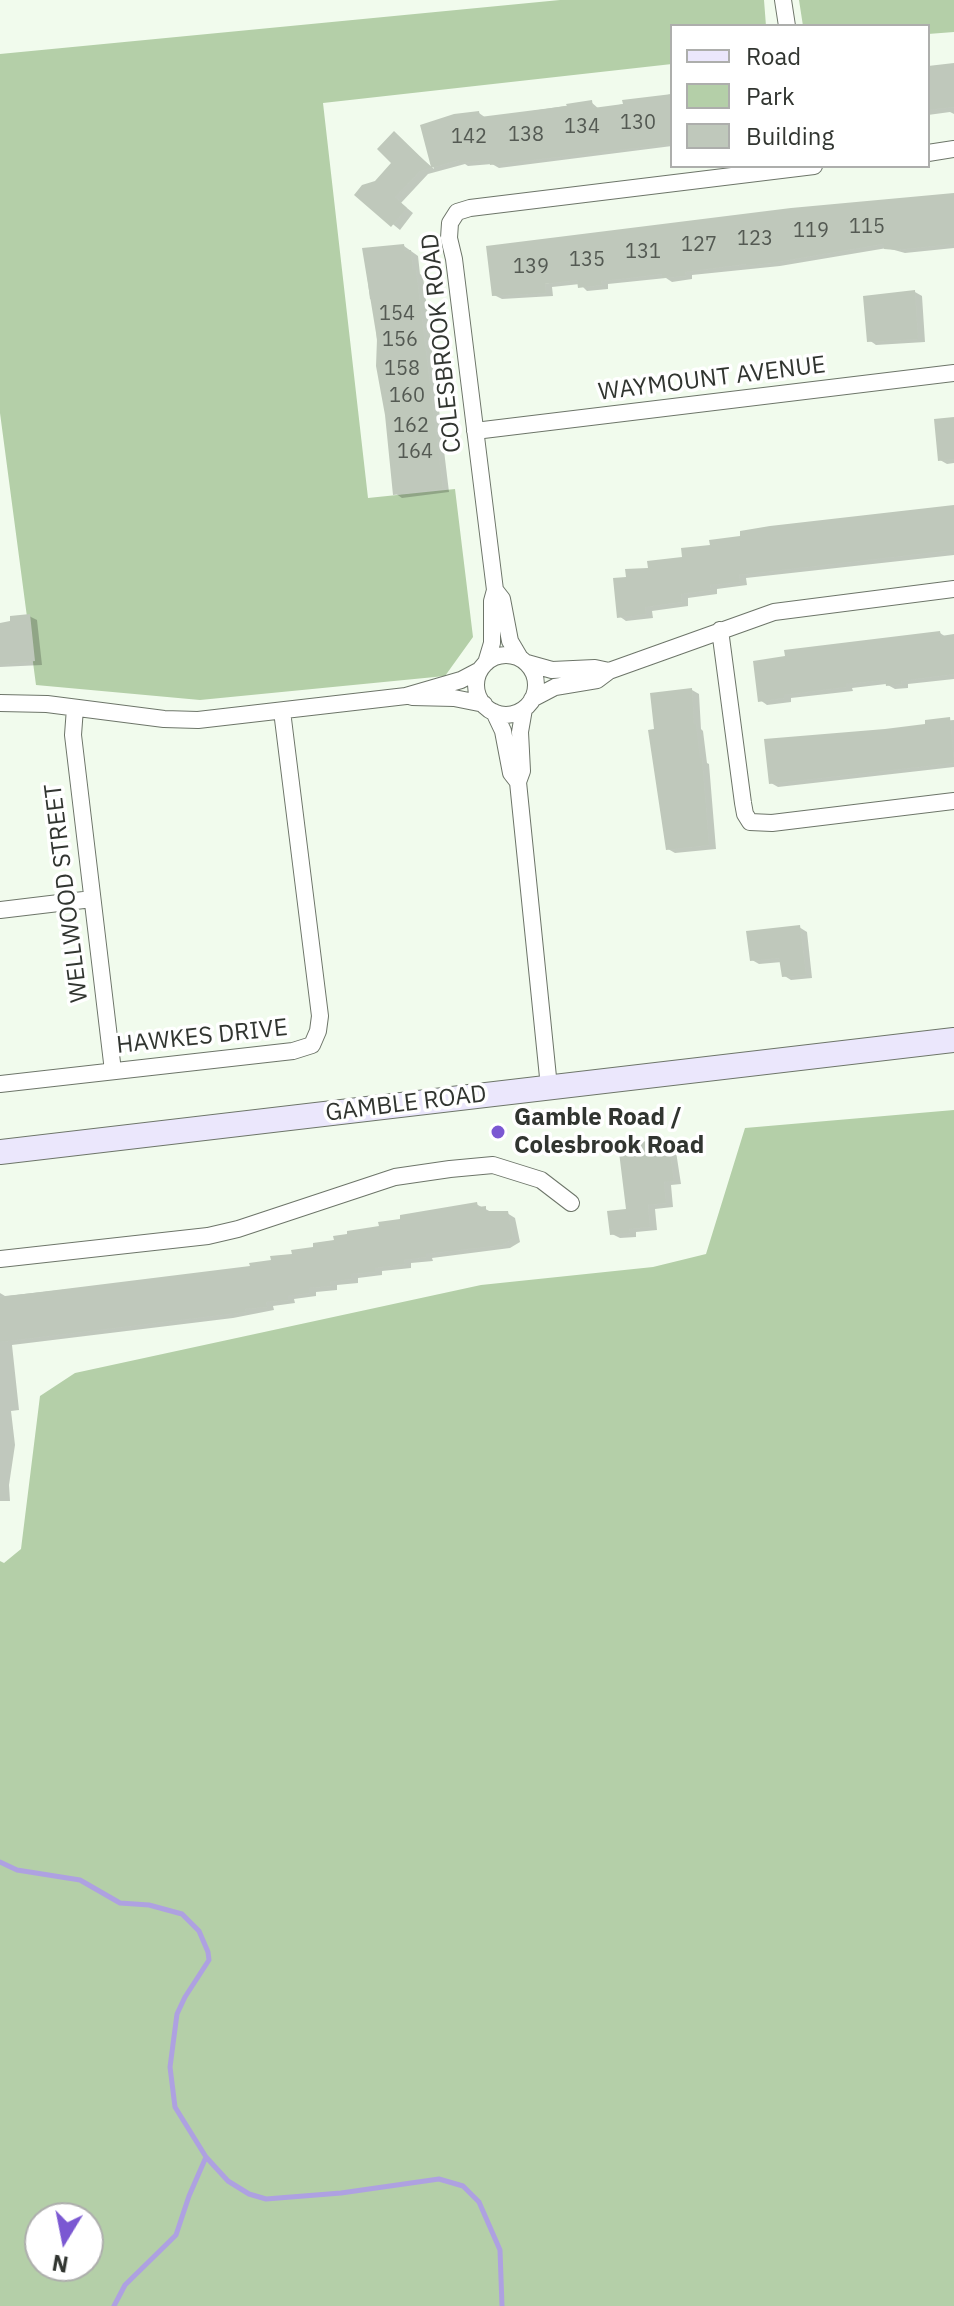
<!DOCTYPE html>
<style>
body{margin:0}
#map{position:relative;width:954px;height:2306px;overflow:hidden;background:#f1fbed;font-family:"IBM Plex Sans",sans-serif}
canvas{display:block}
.legend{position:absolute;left:670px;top:24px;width:260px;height:144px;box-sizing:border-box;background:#fff;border:2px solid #adaeac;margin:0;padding:10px 14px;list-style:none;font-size:24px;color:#313530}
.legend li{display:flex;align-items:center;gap:16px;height:40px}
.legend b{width:40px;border:2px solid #adaeac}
.north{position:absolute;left:24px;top:2202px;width:80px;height:80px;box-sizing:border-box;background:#fff;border:2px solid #adaeac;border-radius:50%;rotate:190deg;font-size:22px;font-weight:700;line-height:32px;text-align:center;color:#313530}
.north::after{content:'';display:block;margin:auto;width:28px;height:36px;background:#7b58d2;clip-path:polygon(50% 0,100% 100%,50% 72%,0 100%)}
</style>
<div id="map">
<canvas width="954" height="2306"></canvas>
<ul class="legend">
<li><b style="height:10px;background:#ebe7fc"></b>Road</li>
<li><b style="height:22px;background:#b4cfa8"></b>Park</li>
<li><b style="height:22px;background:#bfc8bb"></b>Building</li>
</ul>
<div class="north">N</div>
</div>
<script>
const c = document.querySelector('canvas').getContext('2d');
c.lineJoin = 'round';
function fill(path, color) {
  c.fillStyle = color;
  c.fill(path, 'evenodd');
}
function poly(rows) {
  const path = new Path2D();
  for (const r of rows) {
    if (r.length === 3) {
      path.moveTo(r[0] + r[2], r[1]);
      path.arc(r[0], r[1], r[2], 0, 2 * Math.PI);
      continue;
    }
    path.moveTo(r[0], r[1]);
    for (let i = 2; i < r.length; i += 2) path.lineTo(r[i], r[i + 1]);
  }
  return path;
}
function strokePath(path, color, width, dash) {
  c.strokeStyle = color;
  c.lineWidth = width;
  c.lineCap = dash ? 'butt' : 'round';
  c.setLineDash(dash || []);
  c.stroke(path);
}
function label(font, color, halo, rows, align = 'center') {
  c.font = font + ' "IBM Plex Sans",sans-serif';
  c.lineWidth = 7;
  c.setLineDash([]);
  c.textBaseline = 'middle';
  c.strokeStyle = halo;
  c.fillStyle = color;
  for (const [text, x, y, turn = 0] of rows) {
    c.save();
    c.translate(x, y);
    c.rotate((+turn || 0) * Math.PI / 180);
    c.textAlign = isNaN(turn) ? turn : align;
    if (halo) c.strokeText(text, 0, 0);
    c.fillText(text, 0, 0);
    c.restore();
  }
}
fill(poly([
 [560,0,764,0,766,26,672,26,672,64,323,103,368,498,455,489,473,637,445,676,200,700,36,685,0,413,0,54],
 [799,0,954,0,954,32,928,34,928,26,803,26],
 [954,1110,954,2306,0,2306,0,1561,4,1563,21,1549,40,1396,75,1373,481,1285,653,1267,706,1254,745,1128],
 [40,2218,88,2218,88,2266,40,2266]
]), '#b4cfa8');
fill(poly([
 [954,65,954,114,950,112,928,115,928,68],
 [672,94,672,146,499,168,492,164,468,166,465,164,428,174,401,203,413,213,400,230,357,195,376,183,394,163,394,134,434,169,422,126,479,113,486,118,591,102,599,109],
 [954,195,954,248,905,253,887,248,780,266,692,275,692,279,672,282,666,278,608,284,608,289,587,291,580,284,552,287,553,296,502,299,494,295],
 [404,246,418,256,420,274,423,276,449,492,402,498,395,493,392,453,380,382,374,301,370,299,364,250],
 [915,292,922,296,925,342,876,345,869,340],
 [954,419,954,463,947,464,940,460],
 [954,506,954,555,746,578,747,585,717,589,717,594,688,598,688,606,652,611,653,618,626,621,619,616,628,578,650,569,684,559],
 [29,616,37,620,42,665,0,667,0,625],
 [940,633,946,637,954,636,954,679,908,684,908,688,895,689,886,684,852,688,853,691,791,698,791,702,767,705,760,700],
 [692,690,699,694,701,729,703,731,707,763,709,764,716,849,675,853,668,849],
 [954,720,954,767,778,787,771,783,928,725,927,722],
 [799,927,807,932,812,978,791,980,783,975,782,962,759,964,752,960],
 [667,1141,675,1145,681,1184,671,1185,673,1207,655,1209,657,1230,636,1232,636,1237,620,1238,612,1234,629,1211],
 [476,1204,493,1213,507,1213,515,1218,520,1242,510,1248,432,1258,433,1261,411,1263,411,1268,382,1271,382,1275,358,1278,358,1283,337,1285,337,1290,316,1292,316,1296,294,1299,295,1303,273,1306,274,1310,233,1318,12,1345,19,1410,11,1411,15,1445,9,1485,10,1501,0,1501,0,1293,5,1296,228,1272,294,1256,381,1228]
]), '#0003');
strokePath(poly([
 [0,1862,17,1870,80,1880,120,1903,149,1905,182,1914,199,1931,208,1952,209,1960,185,1997,177,2014,170,2067,175,2107,206,2157,228,2181,249,2194,266,2199,341,2193,439,2179,463,2186,479,2202,500,2250,502,2306],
 [114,2306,125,2285,176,2235,189,2196,206,2157]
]), '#aea1e1', 5);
fill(poly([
 [954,63,954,107,928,110,928,66],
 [672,94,672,144,490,165,489,160,459,163,459,160,420,171,395,197,407,208,391,227,354,195,362,185,375,181,391,163,377,149,394,131,431,167,420,125,454,114,479,111,480,117,567,106,566,104,592,100,593,108,623,104,622,100],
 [954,193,954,244,896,250,884,249,883,244,771,263,746,266,746,264,685,272,686,276,662,278,662,274,630,278,601,281,602,285,578,288,577,280,545,284,546,293,492,296,486,246,791,208],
 [404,244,405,251,411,250,413,270,416,270,443,489,393,495,385,415,376,366,377,339,362,248],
 [915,290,918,339,867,342,863,296],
 [954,417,954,459,938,461,934,419],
 [954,505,954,550,739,575,740,582,710,585,711,590,681,594,682,602,645,607,646,614,617,618,613,578,626,577,625,569,648,568,647,561,682,557,681,548,710,545,709,540,740,536,740,531,770,526],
 [30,614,35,661,0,665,0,623,10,621,10,616],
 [940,631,941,636,954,634,954,674,901,681,902,684,886,686,885,680,846,684,846,687,784,695,784,698,758,702,753,661,785,656,784,650],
 [692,688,694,725,696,724,700,758,702,758,709,845,666,850,648,730,654,729,650,693],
 [950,717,954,763,769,784,764,739,885,729,925,724,925,720],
 [800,925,806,975,782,977,779,958,750,961,746,931],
 [668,1139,674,1181,664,1182,666,1203,648,1205,650,1227,629,1229,630,1233,610,1235,607,1211,626,1209,618,1144],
 [477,1202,478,1207,486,1206,486,1211,508,1211,513,1238,502,1245,426,1254,426,1257,404,1260,405,1264,375,1268,375,1272,351,1274,351,1279,330,1282,331,1286,309,1288,309,1293,288,1296,288,1300,266,1302,267,1307,245,1309,246,1312,0,1342,0,1297,250,1266,249,1263,271,1260,270,1256,292,1254,291,1250,313,1247,313,1243,334,1240,333,1236,347,1234,347,1231,379,1226,378,1222,400,1219,400,1215]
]), '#bfc8bb');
const street = poly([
 [783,0,787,26],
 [928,153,954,149],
 [475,431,954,373],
 [495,590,502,599,510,641,520,658],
 [720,630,743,803,745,814,750,822,772,823,954,801],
 [506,685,30],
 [486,663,492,643,492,601,495,590,454,259,449,238,450,223,457,212,470,208,814,166],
 [527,663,552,670,595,668,609,671],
 [412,697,454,698,484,704],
 [532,699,555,687,597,680,609,671,774,612,954,589],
 [0,703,47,704,164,719,198,720,406,696,461,680,480,670],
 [75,708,73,735,113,1071],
 [494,712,503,731,511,773,518,782,549,1087],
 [518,782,522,771,520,732,524,709],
 [0,910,92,899],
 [0,1084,293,1051,312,1045,318,1031,320,1016,282,711],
 [0,1259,208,1236,238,1229,395,1177,450,1169,493,1165,541,1180,571,1203]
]);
const secondary = poly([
 [0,1152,954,1040]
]);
strokePath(street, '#6d7569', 18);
strokePath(secondary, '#6d7569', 26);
strokePath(street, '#fff', 16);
strokePath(secondary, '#ebe7fc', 24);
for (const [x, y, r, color] of [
 [498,1132,8,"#7b58d2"]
]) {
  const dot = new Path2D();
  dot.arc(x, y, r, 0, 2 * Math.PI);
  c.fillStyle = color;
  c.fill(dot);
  strokePath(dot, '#fff', 3);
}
label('20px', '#545a53', null, [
 ["130",638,123],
 ["134",582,127],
 ["138",526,135],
 ["142",469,137],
 ["115",867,227],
 ["119",811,231],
 ["123",755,239],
 ["127",699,245],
 ["131",643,252],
 ["135",587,260],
 ["139",531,267],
 ["154",397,314],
 ["156",400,340],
 ["158",402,369],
 ["160",407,396],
 ["162",411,426],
 ["164",415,452]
]);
label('24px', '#313530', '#fff', [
 ["COLESBROOK ROAD",442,343,-96],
 ["WAYMOUNT AVENUE",712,379,-7],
 ["WELLWOOD STREET",67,893,-97],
 ["HAWKES DRIVE",202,1037,-6],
 ["GAMBLE ROAD",406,1104,-7]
]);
label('bold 24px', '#313530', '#fff', [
 ["Gamble Road /",514,1118],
 ["Colesbrook Road",514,1146]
], 'left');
</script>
